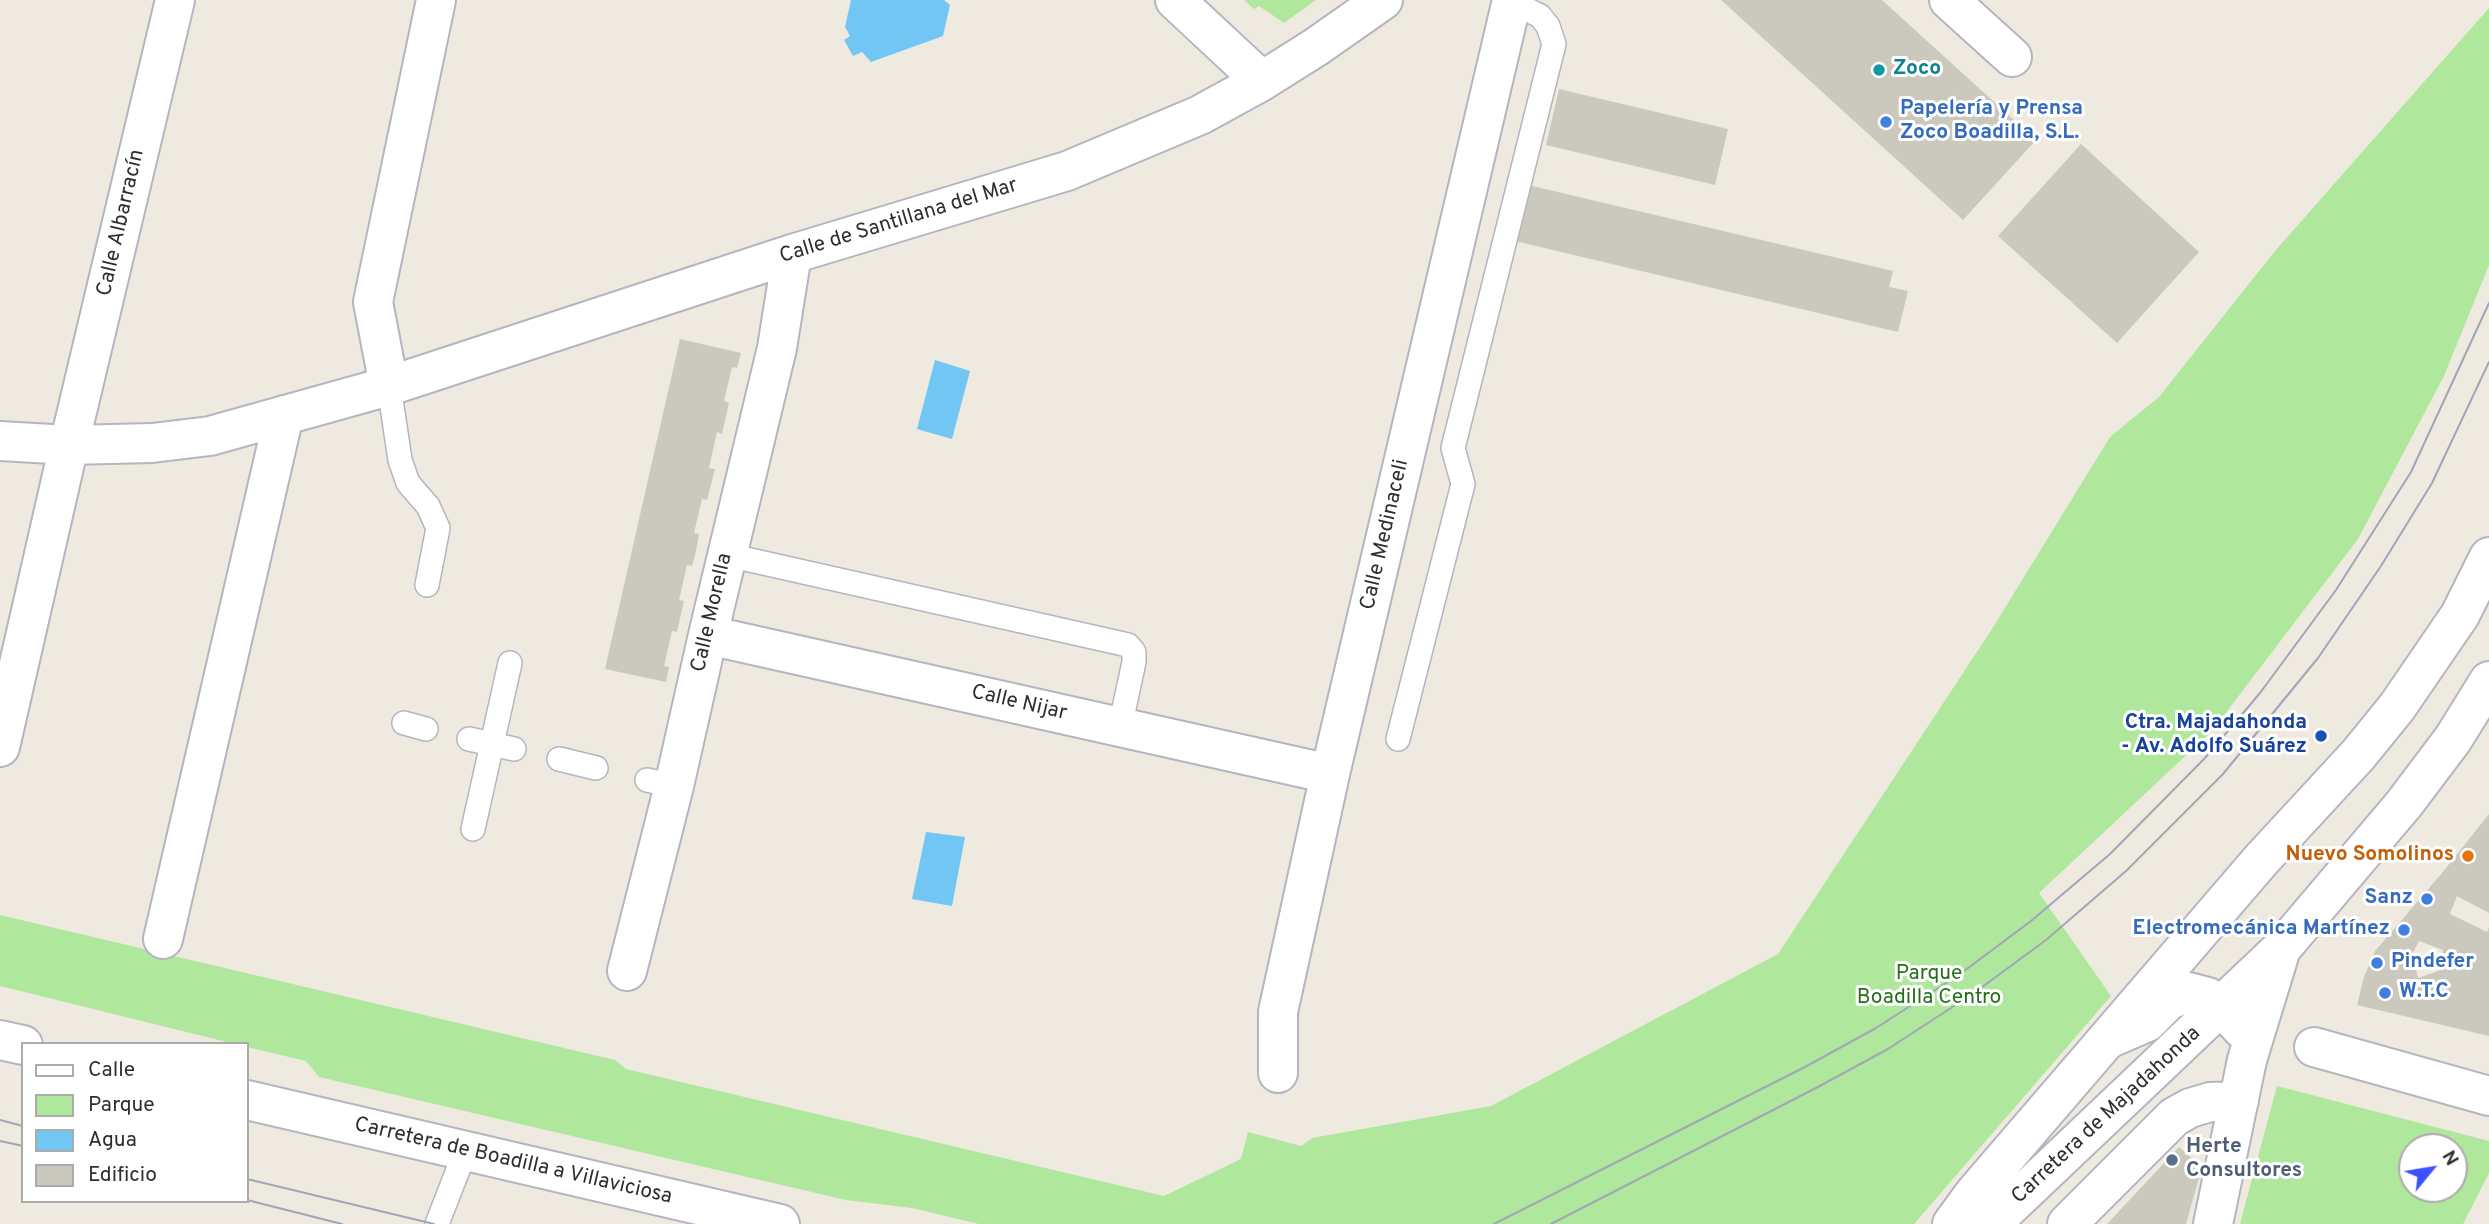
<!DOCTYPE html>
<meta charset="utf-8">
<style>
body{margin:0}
#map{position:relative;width:2489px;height:1224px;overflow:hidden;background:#efeae0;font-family:Overpass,sans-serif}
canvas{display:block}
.legend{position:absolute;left:21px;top:1042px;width:228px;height:161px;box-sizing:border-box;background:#fff;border:2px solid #ababab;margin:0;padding:9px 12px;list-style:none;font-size:21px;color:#2e2e2e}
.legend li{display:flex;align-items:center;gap:14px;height:35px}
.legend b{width:35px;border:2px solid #ababab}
.north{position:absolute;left:2398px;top:1133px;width:70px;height:70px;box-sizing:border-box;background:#fff;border:2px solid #ababab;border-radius:50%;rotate:60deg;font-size:19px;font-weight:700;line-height:28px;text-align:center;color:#2e2e2e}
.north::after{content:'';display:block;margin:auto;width:24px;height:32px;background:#3d52ff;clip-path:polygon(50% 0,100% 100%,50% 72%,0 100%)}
</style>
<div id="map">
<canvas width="2489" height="1224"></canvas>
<ul class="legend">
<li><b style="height:9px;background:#fff"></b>Calle</li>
<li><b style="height:19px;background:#afe79c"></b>Parque</li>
<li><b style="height:19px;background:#71c6f3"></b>Agua</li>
<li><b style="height:19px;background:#cbc8be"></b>Edificio</li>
</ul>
<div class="north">N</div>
</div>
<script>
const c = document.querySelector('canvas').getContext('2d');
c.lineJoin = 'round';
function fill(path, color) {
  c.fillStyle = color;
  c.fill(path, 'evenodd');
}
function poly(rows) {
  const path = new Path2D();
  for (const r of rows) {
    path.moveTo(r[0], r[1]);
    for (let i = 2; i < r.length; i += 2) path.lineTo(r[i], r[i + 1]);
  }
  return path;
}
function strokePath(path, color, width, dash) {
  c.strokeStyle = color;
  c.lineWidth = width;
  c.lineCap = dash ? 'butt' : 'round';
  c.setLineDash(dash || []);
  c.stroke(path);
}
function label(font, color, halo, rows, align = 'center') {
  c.font = font + ' Overpass,sans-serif';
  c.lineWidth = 6;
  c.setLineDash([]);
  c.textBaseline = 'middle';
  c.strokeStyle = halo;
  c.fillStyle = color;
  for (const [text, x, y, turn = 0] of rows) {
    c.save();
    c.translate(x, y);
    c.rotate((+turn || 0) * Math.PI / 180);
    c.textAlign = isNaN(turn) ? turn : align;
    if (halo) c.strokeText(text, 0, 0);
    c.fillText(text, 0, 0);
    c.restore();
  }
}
fill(poly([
 [1244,0,1316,0,1284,23,1259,6,1254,9],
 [2489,8,2489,265,2444,376,2358,539,2212,731,2039,893,2111,996,1914,1224,979,1224,912,1208,846,1200,319,1077,306,1061,247,1047,247,1044,235,1044,0,986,0,915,615,1060,626,1069,1164,1196,1241,1159,1248,1132,1301,1146,1312,1138,1491,1106,1778,954,1992,629,2110,437,2159,397,2275,251],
 [2277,1086,2489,1141,2489,1173,2463,1224,2240,1224],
 [2454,1147,2454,1189,2412,1189,2412,1147]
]), '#afe79c');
fill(poly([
 [851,0,944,0,950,5,943,36,871,62,862,52,853,56,844,40,850,36,845,27],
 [935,360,970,371,952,439,917,429],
 [926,832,965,837,952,906,912,899]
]), '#71c6f3');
fill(poly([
 [1721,0,1882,0,2036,140,1963,220],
 [1559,89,1728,129,1715,185,1546,145],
 [2081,144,2199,252,2117,343,1998,236],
 [1528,185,1893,271,1889,287,1908,291,1898,332,1515,241],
 [680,339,741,353,737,368,732,367,724,401,729,403,722,434,717,432,709,468,715,469,707,500,702,499,694,533,699,534,696,551,692,566,687,565,679,600,684,601,677,632,672,631,664,666,669,667,666,682,605,669],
 [2489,814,2489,913,2457,896,2450,914,2487,932,2489,927,2489,1036,2357,1005,2364,977,2375,951,2442,873],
 [2419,941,2443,950,2440,959,2441,970,2418,978,2412,954],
 [2179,1147,2202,1167,2186,1224,2107,1224]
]), '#cbc8be');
const lane = poly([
 [389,386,400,460,408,483,428,506,438,528,427,585],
 [728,555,1128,645,1134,652,1134,662,1120,727],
 [404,723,426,729],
 [469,739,514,749],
 [1398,739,1463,484,1453,448,1554,44,1548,26,1540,16,1512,2],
 [559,759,596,768],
 [647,780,674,786],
 [473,829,510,663],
 [437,1224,465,1152]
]);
const street = poly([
 [1175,0,1262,81],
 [1949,0,2012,57],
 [389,386,373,302,436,0],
 [0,441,69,445,152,443,210,436,389,386,792,254,1067,171,1200,115,1262,81,1316,47,1383,0],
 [708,635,1330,774],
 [0,747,69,445,175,0],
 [163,939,284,415],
 [627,971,674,786,708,635,777,348,792,254],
 [2108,1039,2147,1022,2169,1000,2189,992,2208,997,2222,1007,2242,1029],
 [2314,1047,2489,1096],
 [1278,1073,1278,1012,1330,774,1512,0],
 [2067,1224,2174,1117,2190,1108,2210,1102,2239,1101],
 [2213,1224,2247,1060,2281,949]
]);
const secondary = poly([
 [0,1040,23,1045],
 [247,1100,780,1224],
 [1952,1224,1974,1194,2261,860,2358,755,2397,707,2460,615,2489,557],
 [1991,1224,2281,949,2404,804,2453,739,2489,681]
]);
strokePath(lane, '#b4b5c1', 26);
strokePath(street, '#b4b5c1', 42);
strokePath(secondary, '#b4b5c1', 42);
strokePath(lane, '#fff', 23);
strokePath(street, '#fff', 38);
strokePath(secondary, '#fff', 38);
strokePath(poly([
 [0,1120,23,1126],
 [0,1141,23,1146],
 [247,1179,434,1224],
 [247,1200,342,1224],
 [1494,1224,1805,1067,1876,1028,1960,974,2031,921,2110,854,2205,758,2260,693,2336,590,2411,472,2489,303],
 [1551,1224,1816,1088,1888,1049,1974,993,2046,940,2126,871,2223,774,2318,658,2381,566,2432,483,2489,362]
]), '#a2a4b8', 2);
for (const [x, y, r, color] of [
 [1879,70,7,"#0f9aa8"],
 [1886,122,7,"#3f7fe0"],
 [2321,736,7,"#1a4fb4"],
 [2468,856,7,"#e8710a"],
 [2427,899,7,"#3f7fe0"],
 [2404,930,7,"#3f7fe0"],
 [2377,963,7,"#3f7fe0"],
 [2385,993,7,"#3f7fe0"],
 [2172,1160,7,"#5c6f8a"]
]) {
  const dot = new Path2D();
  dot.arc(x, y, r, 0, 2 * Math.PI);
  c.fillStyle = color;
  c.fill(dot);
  strokePath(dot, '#fff', 2.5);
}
label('bold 21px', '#0d838f', '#fff', [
 ["Zoco",1893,70]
], 'left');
label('bold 21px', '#366cbe', '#fff', [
 ["Papelería y Prensa",1900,110],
 ["Zoco Boadilla, S.L.",1900,134],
 ["Sanz",2413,899,"right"],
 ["Electromecánica Martínez",2390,930,"right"],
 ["Pindefer",2391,963],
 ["W.T.C",2399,993]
], 'left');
label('21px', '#2e2e2e', '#fff', [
 ["Calle de Santillana del Mar",899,222,-17],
 ["Calle Albarracín",122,223,-77],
 ["Calle Medinaceli",1386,535,-77],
 ["Calle Morella",713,613,-77],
 ["Calle Nijar",1019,704,13],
 ["Carretera de Majadahonda",2107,1116,-43],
 ["Carretera de Boadilla a Villaviciosa",513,1162,13]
]);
label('bold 21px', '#164399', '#fff', [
 ["Ctra. Majadahonda",2307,724],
 ["- Av. Adolfo Suárez",2307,748]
], 'right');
label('bold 21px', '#c56008', '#fff', [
 ["Nuevo Somolinos",2454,856]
], 'right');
label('21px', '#246f19', '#fff', [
 ["Parque",1929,975],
 ["Boadilla Centro",1929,999]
]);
label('bold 21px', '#4e5e75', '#fff', [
 ["Herte",2186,1148],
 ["Consultores",2186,1172]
], 'left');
</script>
